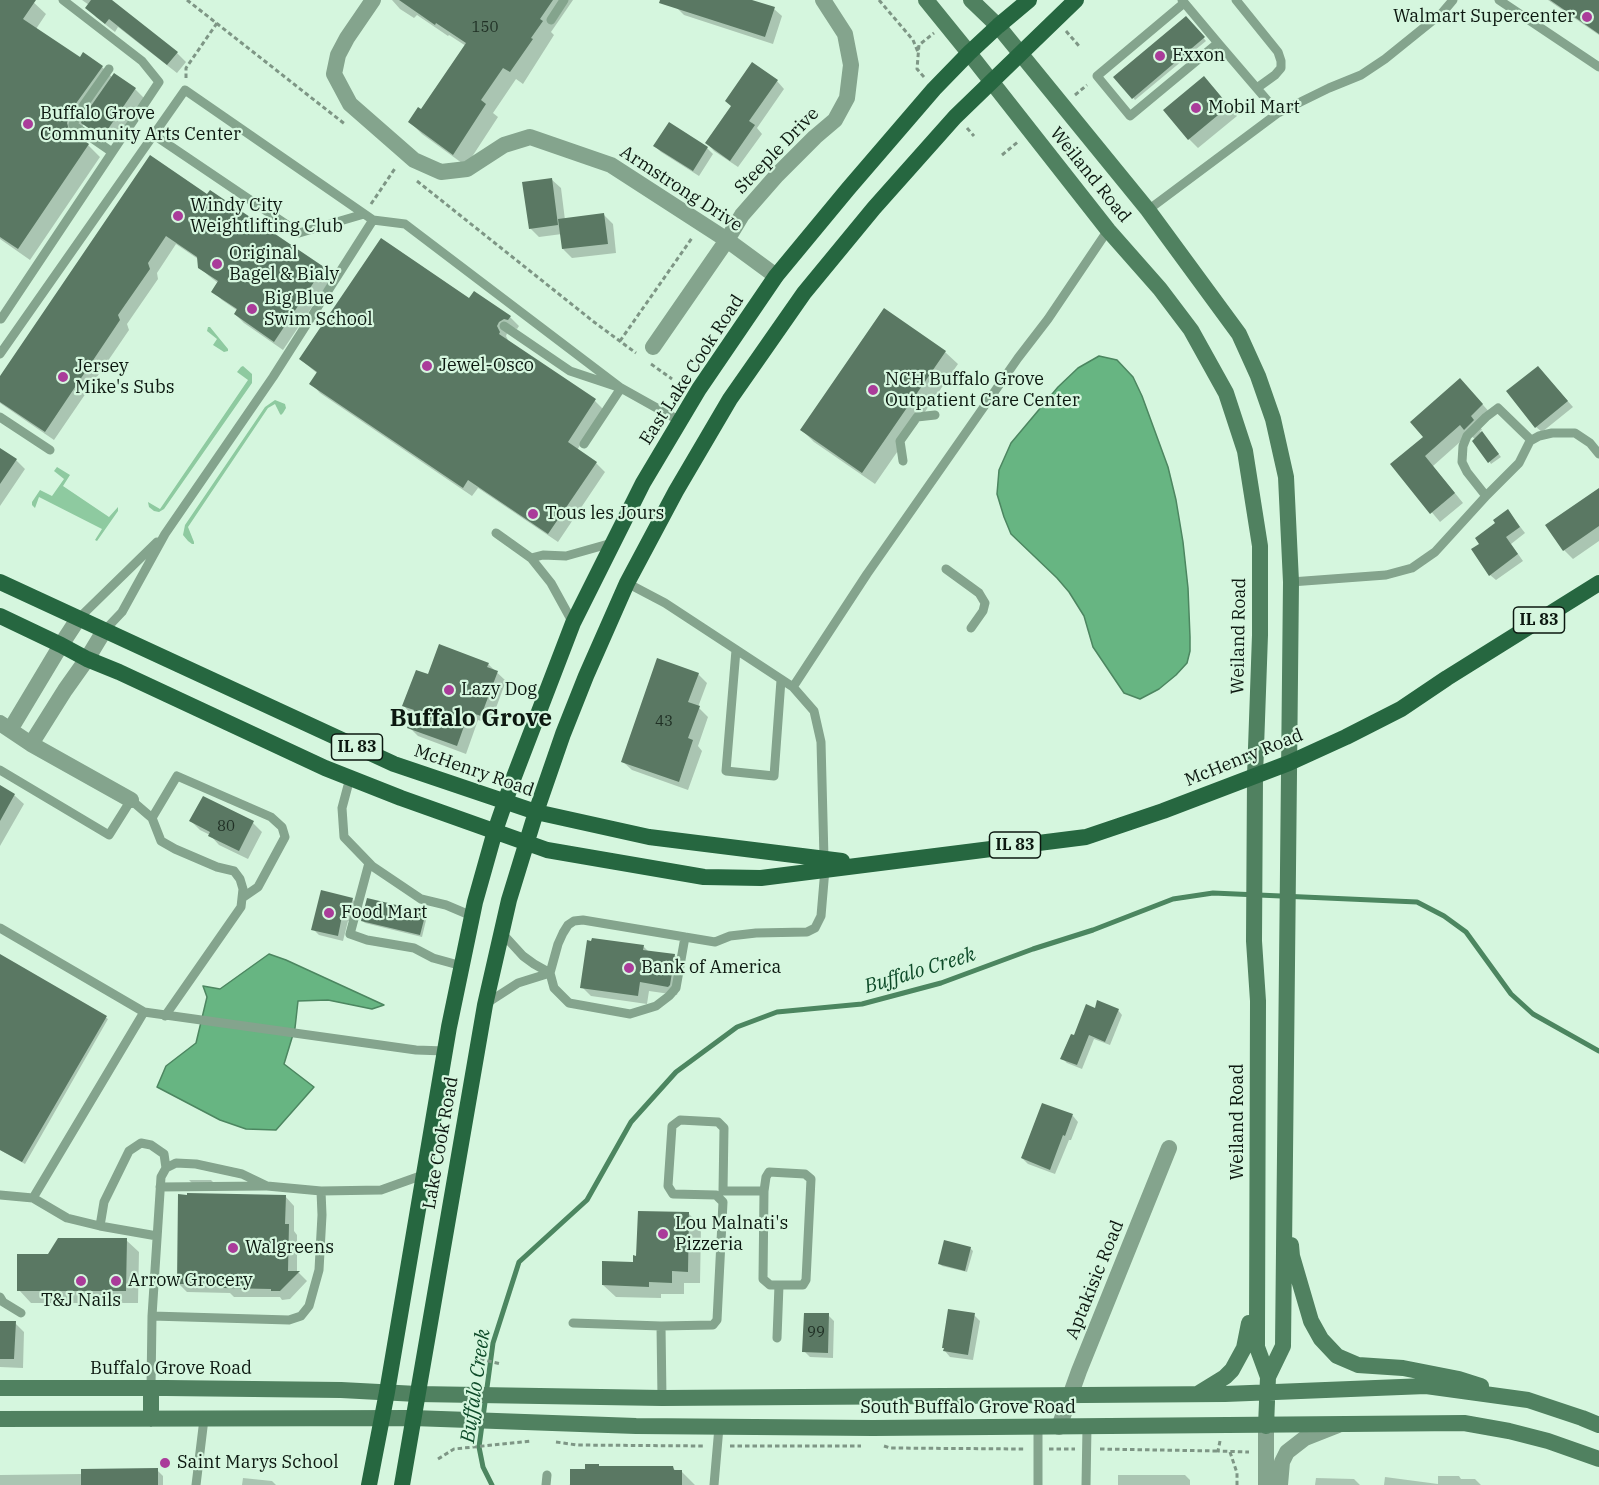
<!DOCTYPE html>
<style>
body{margin:0}
canvas{display:block;background:#d5f6de}
</style>
<canvas width="1599" height="1485"></canvas>
<script>
const c = document.querySelector('canvas').getContext('2d');
c.lineJoin = 'round';
function fill(path, color) {
  c.fillStyle = color;
  c.fill(path, 'evenodd');
}
function poly(rows) {
  const path = new Path2D();
  for (const r of rows) {
    path.moveTo(r[0], r[1]);
    for (let i = 2; i < r.length; i += 2) path.lineTo(r[i], r[i + 1]);
  }
  return path;
}
function strokePath(path, color, width, dash) {
  c.strokeStyle = color;
  c.lineWidth = width;
  c.lineCap = dash ? 'butt' : 'round';
  c.setLineDash(dash || []);
  c.stroke(path);
}
function label(font, color, halo, rows, align = 'center') {
  c.font = font + ' "IBM Plex Serif",serif';
  c.lineWidth = 4.5;
  c.setLineDash([]);
  c.textBaseline = 'middle';
  c.strokeStyle = halo;
  c.fillStyle = color;
  for (const [text, x, y, turn = 0] of rows) {
    c.save();
    c.translate(x, y);
    c.rotate((+turn || 0) * Math.PI / 180);
    c.textAlign = isNaN(turn) ? turn : align;
    if (halo) c.strokeText(text, 0, 0);
    c.fillText(text, 0, 0);
    c.restore();
  }
}
fill(poly([
 [208,327,210,327,228,349,228,351,224,352,213,345,217,339,207,331],
 [243,366,252,374,252,383,164,509,159,512,154,511,149,507,148,502,160,509,248,380,237,372,241,367],
 [275,400,285,404,286,408,283,413,281,415,280,414,275,404,268,408,188,527,194,542,194,544,192,544,188,541,183,535,185,525,265,407],
 [57,467,70,475,63,486,109,517,118,507,118,511,97,541,95,540,102,529,39,497,35,508,32,505,32,502,40,490,52,496,64,479,54,471]
]), '#8ecaa0');
const water = poly([
 [1099,356,1117,360,1133,377,1142,396,1168,467,1176,500,1183,542,1188,588,1190,637,1190,651,1187,663,1176,675,1159,689,1140,699,1124,693,1093,647,1084,616,1069,592,1057,578,1011,534,1004,517,997,494,999,470,1011,443,1058,387,1078,368,1099,356],
 [269,954,286,960,384,1005,372,1009,328,1000,298,1001,295,1028,284,1064,314,1087,276,1130,246,1129,220,1120,157,1087,166,1066,196,1043,207,997,203,986,220,989,269,954]
]);
fill(water, '#67b582');
strokePath(water, '#4c8660', 1.5);
fill(poly([
 [0,0,31,0,46,14,36,29,80,59,102,67,113,78,135,89,144,98,116,140,109,136,106,141,92,131,84,123,78,138,88,145,100,157,30,260,0,239],
 [82,0,109,0,177,53,186,62,177,73,118,27,115,32,96,17,89,5],
 [392,0,573,0,551,32,554,35,523,84,516,79,493,113,498,117,466,166,422,134,410,122,421,111,466,46,449,35,448,36,417,15,414,18,400,9],
 [679,0,747,0,774,9,782,16,773,44,684,15,676,7],
 [1548,0,1599,0,1599,35],
 [1186,18,1206,41,1135,100,1115,77],
 [777,81,784,89,757,128,762,134,738,167,714,151,707,143],
 [1213,87,1237,116,1198,148,1189,139],
 [655,146,707,148,713,154,699,176,661,152],
 [551,179,561,188,565,220,604,215,613,224,616,253,572,258,563,249,562,234,539,237,530,228],
 [207,196,323,268,332,277,283,350,244,323,235,314,238,311,222,300,213,291,218,283,209,276,199,267,198,259,176,244,157,273,158,279,127,324,129,330,54,440,0,403,0,379],
 [469,300,510,317,519,326,517,329,514,328,508,331,506,336,509,342,595,401,604,410,577,450,596,463,605,472,558,542,478,488,472,496,320,393,311,383,318,374,300,359],
 [945,352,958,364,875,484,814,442,802,430],
 [1543,373,1573,407,1542,432,1536,427],
 [1469,389,1491,414,1479,425,1482,430,1480,431,1501,457,1491,464,1476,440,1469,434,1433,466,1463,503,1440,522,1392,465,1426,438],
 [0,450,16,460,25,469,0,506],
 [1599,490,1599,541,1573,559,1564,550],
 [1508,511,1525,533,1511,544,1523,561,1496,580,1490,575,1481,544],
 [488,664,506,681,490,724,478,720,466,754,418,736,409,727,413,716,404,706,429,676],
 [698,674,707,683,698,707,708,717,698,746,702,751,688,790,632,770,622,761],
 [0,787,14,795,24,804,0,846],
 [191,821,253,823,262,832,248,859,219,845,210,835,200,830],
 [352,899,358,905,353,923,348,921,343,941,319,935,313,929],
 [425,914,427,916,422,937,365,923,362,920],
 [643,946,649,952,674,955,684,964,677,995,649,991,647,1004,591,996,582,987],
 [0,956,108,1019,25,1164,0,1150],
 [1095,1010,1118,1010,1122,1015,1110,1045,1094,1039,1082,1069,1067,1063,1062,1058,1074,1037],
 [1043,1105,1073,1116,1078,1122,1071,1140,1069,1140,1055,1174,1028,1164,1022,1158],
 [189,1180,211,1180,219,1188,198,1189],
 [285,1196,294,1206,294,1231,297,1235,297,1273,299,1273,307,1281,290,1299,282,1300,280,1297,234,1297,230,1293,187,1292,178,1283],
 [689,1214,701,1226,700,1283,684,1283,684,1294,661,1294,661,1298,616,1297,603,1285,634,1264,638,1257],
 [126,1240,139,1252,138,1303,31,1303,19,1290,49,1255],
 [970,1248,973,1251,967,1272,942,1266,940,1264],
 [828,1315,834,1321,833,1358,810,1357,804,1351],
 [974,1315,980,1321,973,1360,950,1357,945,1351,945,1349],
 [0,1323,15,1323,24,1332,23,1368,0,1367],
 [672,1467,677,1472,682,1472,695,1485,569,1485,600,1468],
 [157,1470,163,1476,163,1485,0,1485,0,1475,82,1474],
 [1118,1475,1185,1475,1190,1480,1190,1485,1118,1485],
 [1438,1476,1459,1476,1461,1479,1475,1479,1481,1485,1384,1485,1385,1477,1438,1484],
 [243,1478,272,1481,276,1485,242,1485],
 [1316,1478,1354,1479,1360,1485,1315,1485]
]), '#0003');
strokePath(poly([
 [492,1485,483,1467,479,1447,493,1343,519,1262,587,1200,631,1122,676,1072,737,1027,777,1012,862,1004,941,983,1033,949,1093,930,1173,899,1213,893,1417,902,1444,916,1466,932,1511,994,1533,1014,1599,1051]
]), '#4c8660', 5);
fill(poly([
 [0,0,36,0,23,19,80,57,83,52,103,66,72,109,67,123,69,130,89,144,18,249,0,237],
 [91,0,112,0,178,52,167,65,109,19,105,24,85,8],
 [399,0,553,0,540,19,543,21,531,38,533,39,510,72,503,68,481,100,486,104,453,155,408,122,418,107,421,109,466,43,436,23,435,25],
 [660,0,752,0,775,7,765,37,659,3],
 [1550,0,1599,0,1599,34],
 [1186,16,1205,37,1132,99,1113,77],
 [752,62,778,80,749,121,755,125,730,161,705,143,731,106,725,101],
 [114,73,136,88,106,132,100,128,96,133,81,123,84,116],
 [1204,76,1229,106,1188,140,1163,110],
 [669,122,708,147,693,171,653,146],
 [150,155,207,194,210,190,324,267,274,342,234,314,237,309,211,292,218,281,198,268,197,257,166,236,148,263,150,269,118,315,120,320,45,432,0,402,0,376],
 [552,178,558,225,529,229,522,182],
 [604,213,608,244,562,249,558,219],
 [381,238,469,298,474,291,511,316,508,320,504,319,499,322,497,326,500,332,499,334,596,399,568,442,597,462,548,534,468,480,463,488,309,384,317,372,299,359],
 [884,308,946,351,862,473,800,430],
 [1538,366,1568,401,1535,428,1506,391],
 [1460,378,1483,404,1471,416,1474,420,1464,430,1460,425,1425,456,1455,493,1430,514,1390,464,1423,437,1410,422],
 [1482,431,1499,454,1488,463,1472,441],
 [0,448,17,459,0,484],
 [1599,488,1599,526,1563,551,1545,525],
 [1508,509,1520,527,1506,537,1518,554,1489,576,1471,549,1479,544,1475,538,1495,523,1493,520],
 [439,644,489,663,487,667,498,671,481,716,469,712,457,746,407,728,414,710,402,706,416,670,428,674],
 [657,658,699,673,688,702,700,706,688,738,693,740,679,782,621,762],
 [0,785,15,794,0,821],
 [203,796,254,821,239,851,208,836,210,832,189,821],
 [321,890,353,898,347,918,342,916,338,936,311,930],
 [367,898,426,912,420,935,361,921],
 [592,938,644,945,643,950,675,954,670,985,668,987,640,982,638,996,580,988,587,940,591,941],
 [0,954,107,1016,22,1162,0,1150],
 [1097,1000,1119,1009,1105,1042,1089,1035,1077,1065,1060,1059,1071,1034,1074,1035,1086,1004,1095,1008],
 [1042,1103,1073,1114,1065,1136,1063,1135,1050,1170,1021,1158],
 [187,1193,286,1195,285,1224,289,1224,288,1271,300,1271,280,1291,271,1291,271,1289,223,1288,224,1284,177,1284,178,1194,187,1195],
 [638,1211,689,1212,688,1272,672,1271,672,1283,649,1282,649,1287,602,1285,602,1261,633,1262,633,1255,636,1256],
 [58,1238,127,1238,126,1291,17,1291,17,1254,48,1254],
 [944,1240,971,1247,965,1271,938,1264],
 [948,1309,975,1313,968,1355,943,1351,944,1348,942,1348],
 [804,1313,829,1313,828,1353,802,1352],
 [0,1321,16,1321,14,1359,0,1359],
 [585,1464,599,1464,599,1466,673,1466,674,1470,682,1470,682,1485,570,1485,570,1469,585,1469],
 [158,1468,158,1485,81,1485,81,1469]
]), '#5a7863');
strokePath(poly([
 [187,0,346,125],
 [879,0,913,40,918,52],
 [1066,31,1079,46],
 [924,77,917,69,919,45,934,33],
 [186,78,186,68,217,23],
 [1075,95,1087,85],
 [967,128,974,136],
 [1002,155,1019,141],
 [417,181,594,322,636,353],
 [371,204,396,167],
 [620,341,692,238],
 [651,364,672,379],
 [480,1359,501,1364],
 [1220,1441,1218,1451,1249,1452],
 [556,1442,577,1445,705,1446],
 [730,1446,861,1446],
 [884,1446,890,1448,1024,1449],
 [1049,1449,1075,1449],
 [1100,1449,1218,1451],
 [1230,1452,1237,1473,1237,1485],
 [438,1459,454,1449,532,1441]
]), '#7e9685', 3, [4.5, 3]);
strokePath(poly([
 [1182,0,1218,43,1130,116,1097,76,1184,3],
 [1236,0,1278,52,1281,61,1281,68,1275,75,1257,88],
 [1499,0,1599,67],
 [551,20,564,0],
 [1218,43,1278,113],
 [109,69,78,113,73,125,112,152],
 [154,135,299,233,364,214],
 [1148,210,1278,113,1329,88,1361,75,1385,59,1442,13,1453,0],
 [1,319,159,82,142,61,63,0],
 [504,326,570,371,621,388,584,444],
 [0,354,185,90,373,220,405,224,621,388,680,421],
 [0,417,50,450],
 [903,461,900,441,917,417,935,415],
 [1486,496,1467,472,1462,462,1463,446,1467,436,1486,417,1498,408,1531,440],
 [496,533,531,558,551,583,573,623],
 [531,558,543,555,566,556,612,543],
 [946,569,979,593,985,603,983,611,971,628],
 [1291,582,1386,575,1412,568,1435,552,1487,495,1519,463,1530,441,1539,436,1552,433,1575,433,1590,443,1599,454],
 [627,583,665,603,793,687,814,711,821,742,824,858],
 [78,619,157,542],
 [104,631,122,612,165,534,273,377,373,220],
 [736,650,726,771,774,776,781,680],
 [793,687,867,574,1018,358,1048,319,1108,230],
 [0,770,109,835,131,800,152,818,161,841,175,849,217,867,234,871,240,879,243,889,241,907,165,1016],
 [350,778,342,808,344,837,372,866,421,899,446,905,472,916],
 [152,818,177,776,271,817,282,827,285,837,258,887,242,898],
 [369,863,350,934,367,940,414,948,433,958,462,966],
 [0,928,144,1012,416,1050,445,1051],
 [685,937,676,988,669,996,656,1006,630,1014,569,1003,554,988,550,973,558,944,563,933,568,925,574,921,583,920,715,942,730,936,756,933,807,932,815,928,821,916,825,869],
 [487,1003,518,983,550,973,534,964,523,956,501,932],
 [160,1187,265,1186],
 [321,1191,381,1190,423,1175],
 [0,1195,33,1198,144,1012],
 [33,1198,67,1218,100,1226,157,1236],
 [100,1226,104,1202,129,1151,141,1143,151,1145,164,1154,166,1168],
 [0,1297,3,1302,21,1313],
 [573,1323,661,1326],
 [777,1338,779,1285],
 [151,1388,152,1316,289,1320,301,1316,309,1306,319,1270,322,1215,321,1191,267,1186,242,1174,196,1164,176,1163,166,1168,161,1177,152,1316],
 [662,1398,661,1326,713,1325,717,1320,723,1202,716,1195,673,1194,668,1186,672,1126,680,1120,718,1122,724,1128,723,1191,764,1191,763,1279,770,1285,803,1285,806,1280,811,1179,805,1174,769,1172,766,1177,764,1191],
 [1038,1427,1038,1485],
 [196,1485,204,1419],
 [546,1485,547,1475],
 [714,1485,719,1427],
 [1086,1485,1087,1427]
]), '#84a48d', 9);
strokePath(poly([
 [373,0,347,38,338,55,334,74,350,104,414,160,441,172,467,169,504,145,530,137,611,165,727,240,776,276],
 [653,347,727,240,742,215,777,175,815,137,835,120,847,98,851,65,845,34,823,0],
 [0,723,31,744,131,800],
 [10,730,61,645,78,619],
 [31,744,65,690,87,659,104,631],
 [1059,1427,1079,1371,1169,1148],
 [1266,1485,1266,1426],
 [1280,1485,1282,1462,1287,1452,1305,1438,1338,1425]
]), '#84a48d', 16);
strokePath(poly([
 [926,0,969,53,1108,230,1160,289,1191,330,1226,393,1245,451,1260,546,1260,635,1255,776,1254,941,1258,1001,1257,1335,1257,1347,1268,1377,1266,1426],
 [971,0,998,26,1148,210,1239,334,1258,376,1273,419,1286,477,1291,582,1283,1346,1268,1377],
 [1291,1245,1292,1256,1311,1321,1321,1339,1337,1356,1358,1365,1403,1368,1459,1379,1481,1386],
 [0,1388,166,1388,341,1390,417,1394,662,1398,1225,1394,1426,1386,1528,1400,1582,1418,1599,1425],
 [1199,1393,1225,1377,1232,1370,1244,1348,1249,1323],
 [0,1419,413,1418,636,1426,873,1428,1464,1423,1509,1431,1548,1441,1599,1459],
 [151,1419,151,1388]
]), '#508160', 16);
strokePath(poly([
 [0,582,394,764,536,812,649,837,842,861],
 [0,616,61,645,87,659,119,672,325,768,401,798,547,850,704,877,761,878,1086,837,1163,811,1289,763,1346,737,1401,709,1447,678,1599,583],
 [369,1485,387,1392,449,1027,475,902,495,831,512,782,573,623,643,483,699,389,776,276,848,189,934,89,969,53,998,26,1029,0],
 [402,1485,485,1005,509,900,536,812,563,734,586,676,627,583,676,491,730,399,804,293,874,208,955,117,1076,0]
]), '#266740', 16);
for (const [x, y, r, color] of [
 [1587,17,6,"#aa3c9a"],
 [1160,56,6,"#aa3c9a"],
 [1196,108,6,"#aa3c9a"],
 [28,124,6,"#aa3c9a"],
 [178,216,6,"#aa3c9a"],
 [217,264,6,"#aa3c9a"],
 [252,309,6,"#aa3c9a"],
 [427,366,6,"#aa3c9a"],
 [63,377,6,"#aa3c9a"],
 [873,390,6,"#aa3c9a"],
 [533,514,6,"#aa3c9a"],
 [449,690,6,"#aa3c9a"],
 [329,913,6,"#aa3c9a"],
 [629,968,6,"#aa3c9a"],
 [663,1234,6,"#aa3c9a"],
 [233,1248,6,"#aa3c9a"],
 [81,1281,6,"#aa3c9a"],
 [116,1281,6,"#aa3c9a"],
 [165,1463,6,"#aa3c9a"]
]) {
  const dot = new Path2D();
  dot.arc(x, y, r, 0, 2 * Math.PI);
  c.fillStyle = color;
  c.fill(dot);
  strokePath(dot, '#d5f6de', 2);
}
label('15px', '#203025', null, [
 ["150",485,28],
 ["43",664,722],
 ["80",226,827],
 ["99",816,1333]
]);
for (const [x, y, w] of [
 [1539,620,51],
 [357,747,51],
 [1015,845,51]
]) {
  const box = new Path2D();
  box.roundRect(x - w / 2, y - 13, w, 26, 4.5);
  c.fillStyle = '#d5f6de';
  c.fill(box);
  strokePath(box, '#0c1810', 1.5);
}
label('bold 16px', '#0c1810', null, [
 ["IL 83",1539,620],
 ["IL 83",357,747],
 ["IL 83",1015,845]
]);
label('18px', '#0c1810', '#d5f6de', [
 ["Walmart Supercenter",1575,17,"right"],
 ["Exxon",1172,56],
 ["Mobil Mart",1208,108],
 ["Buffalo Grove",40,114],
 ["Community Arts Center",40,135],
 ["Windy City",190,206],
 ["Weightlifting Club",190,227],
 ["Original",229,254],
 ["Bagel & Bialy",229,275],
 ["Big Blue",264,299],
 ["Swim School",264,320],
 ["Jewel-Osco",439,366],
 ["Jersey",75,367],
 ["Mike's Subs",75,388],
 ["NCH Buffalo Grove",885,380],
 ["Outpatient Care Center",885,401],
 ["Tous les Jours",545,514],
 ["Lazy Dog",461,690],
 ["Food Mart",341,913],
 ["Bank of America",641,968],
 ["Lou Malnati's",675,1224],
 ["Pizzeria",675,1245],
 ["Walgreens",245,1248],
 ["Arrow Grocery",128,1281],
 ["T&J Nails",81,1301,"center"],
 ["Saint Marys School",177,1463]
], 'left');
label('18px', '#0c1810', '#d5f6de', [
 ["Steeple Drive",777,151,-46],
 ["Weiland Road",1090,175,51],
 ["Armstrong Drive",681,189,33],
 ["East Lake Cook Road",692,370,-57],
 ["Weiland Road",1239,636,-89],
 ["McHenry Road",1244,758,-22],
 ["McHenry Road",474,771,19],
 ["Weiland Road",1238,1122,-90],
 ["Lake Cook Road",441,1143,-80],
 ["Aptakisic Road",1095,1280,-68],
 ["Buffalo Grove Road",171,1369],
 ["South Buffalo Grove Road",968,1408]
]);
label('italic 20px', '#0d4a28', '#d5f6de', [
 ["Buffalo Creek",920,971,-17],
 ["Buffalo Creek",476,1386,-82]
]);
label('bold 24px', '#0c1810', '#d5f6de', [
 ["Buffalo Grove",471,719]
]);
</script>
